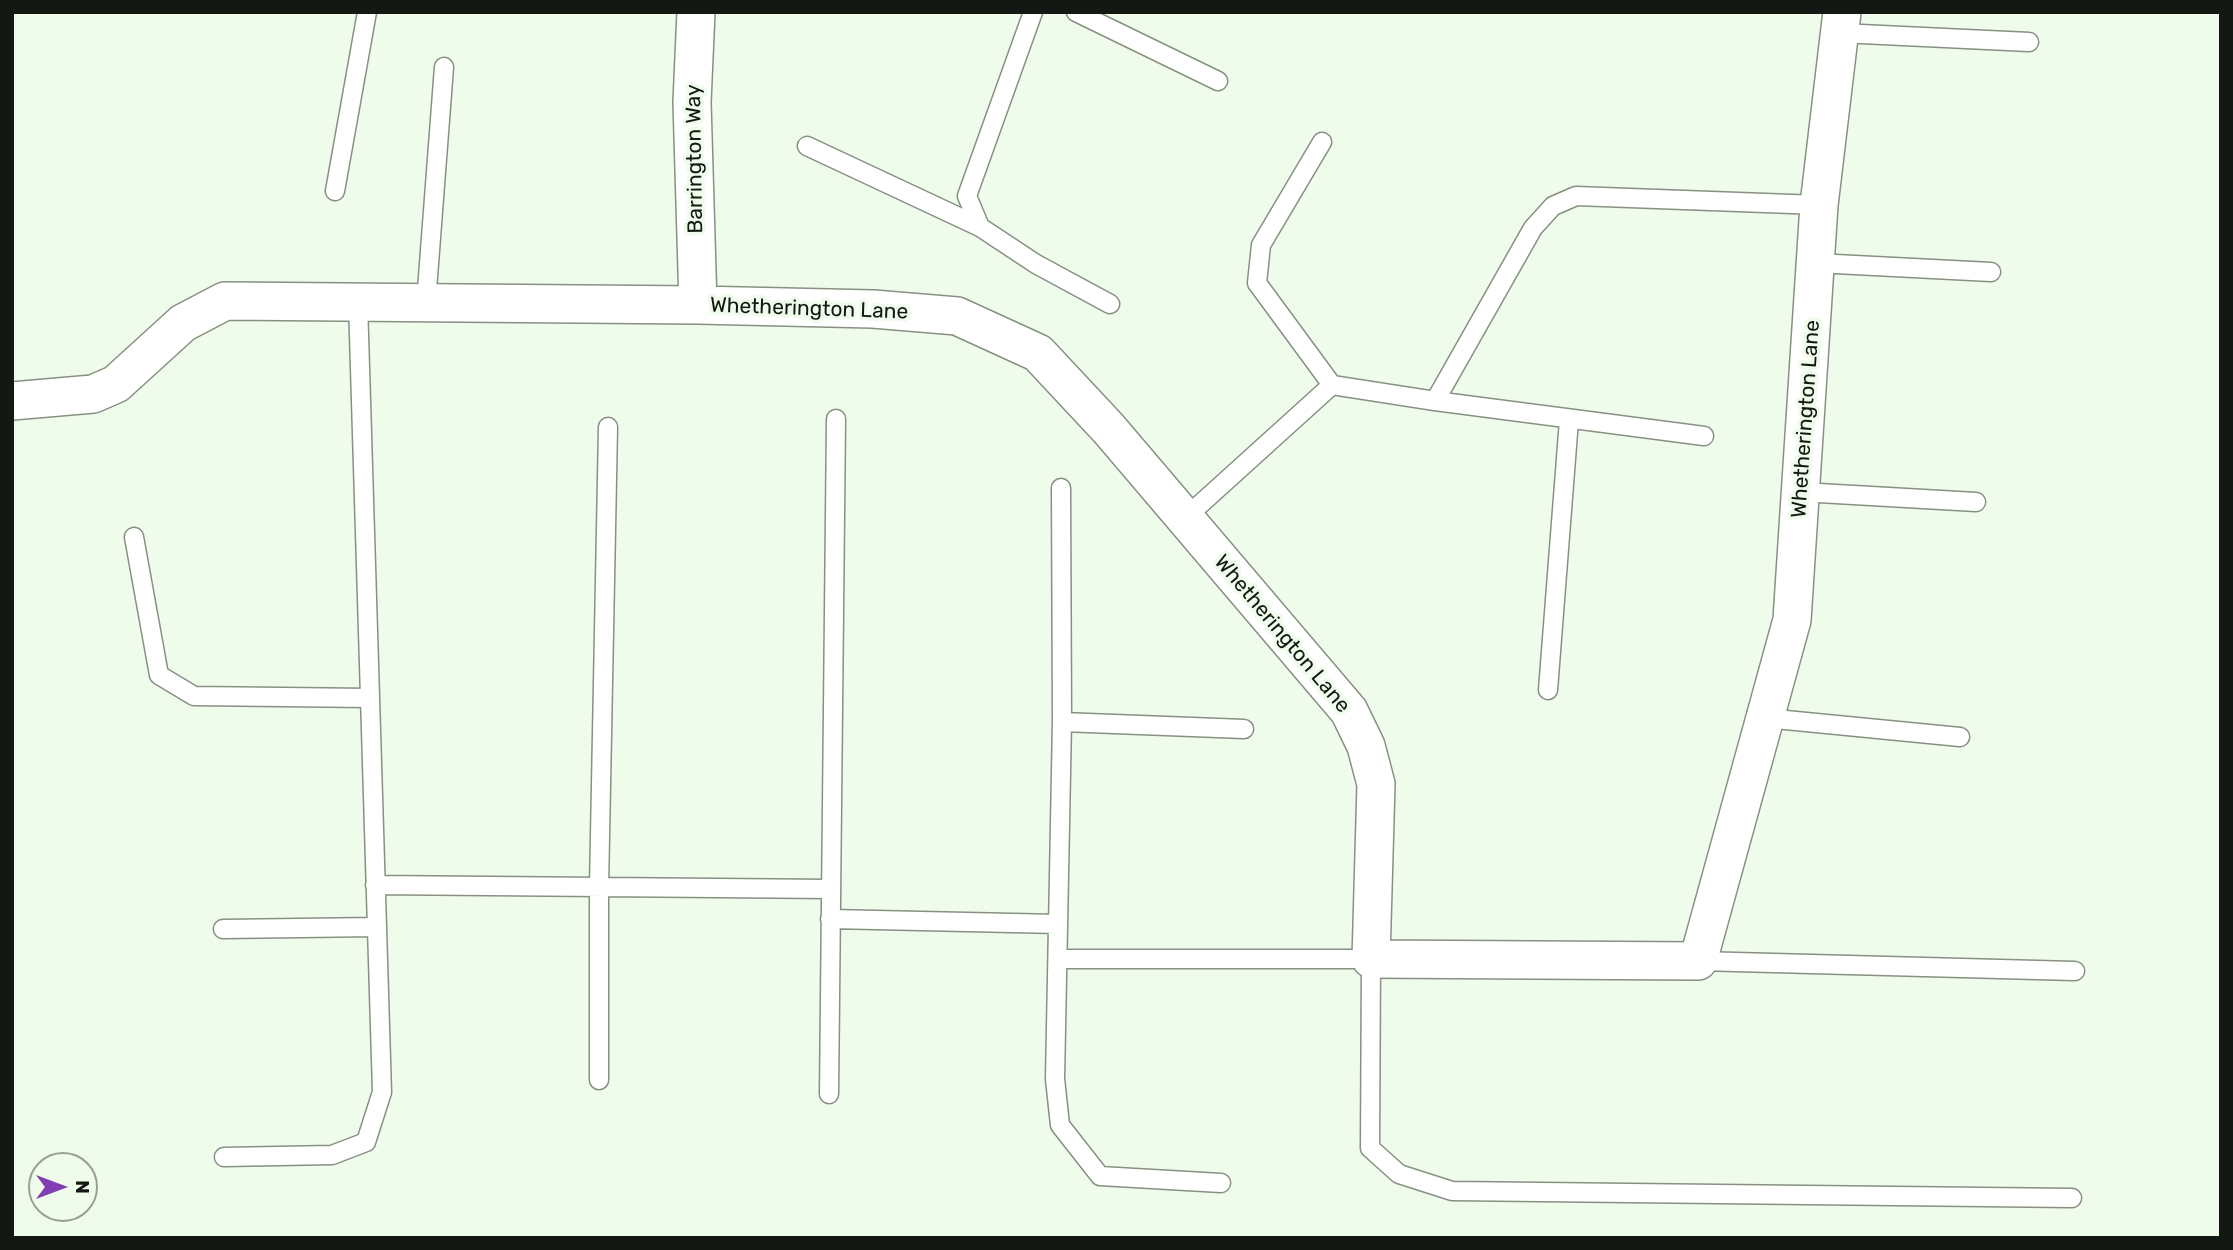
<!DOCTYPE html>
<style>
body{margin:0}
#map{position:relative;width:2233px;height:1250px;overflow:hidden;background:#effbeb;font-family:Rubik,sans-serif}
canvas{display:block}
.frame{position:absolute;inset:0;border:14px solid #141812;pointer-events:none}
.north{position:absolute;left:28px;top:1152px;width:70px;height:70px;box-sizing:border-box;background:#effbeb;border:2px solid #97a094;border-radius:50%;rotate:90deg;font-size:19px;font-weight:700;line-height:28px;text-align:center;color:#141812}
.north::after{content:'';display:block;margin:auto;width:24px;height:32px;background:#803eb2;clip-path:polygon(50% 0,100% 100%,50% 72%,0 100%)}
</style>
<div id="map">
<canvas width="2233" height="1250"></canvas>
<div class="frame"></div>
<div class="north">N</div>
</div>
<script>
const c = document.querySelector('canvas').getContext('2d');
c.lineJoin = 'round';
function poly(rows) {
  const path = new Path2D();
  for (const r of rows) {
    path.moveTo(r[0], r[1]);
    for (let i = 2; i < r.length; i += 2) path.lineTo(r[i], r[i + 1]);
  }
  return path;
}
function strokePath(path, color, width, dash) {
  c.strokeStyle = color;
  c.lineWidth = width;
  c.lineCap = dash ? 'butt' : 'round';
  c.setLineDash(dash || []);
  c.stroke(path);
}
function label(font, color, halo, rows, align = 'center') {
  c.font = font + ' Rubik,sans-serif';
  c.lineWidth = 7;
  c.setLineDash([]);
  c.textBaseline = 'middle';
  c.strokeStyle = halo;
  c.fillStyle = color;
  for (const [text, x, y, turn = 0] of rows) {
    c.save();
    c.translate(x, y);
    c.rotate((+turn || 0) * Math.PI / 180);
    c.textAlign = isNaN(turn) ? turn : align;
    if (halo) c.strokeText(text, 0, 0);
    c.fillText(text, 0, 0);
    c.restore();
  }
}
const lane = poly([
 [1033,12,967,196,980,227,1036,264,1110,304],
 [1076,12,1218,81],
 [1840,33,2029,42],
 [1322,142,1261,245,1257,283,1332,385],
 [807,146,980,227],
 [335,191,367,12],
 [1816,263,1991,272],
 [426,303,444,67],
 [1435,401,1704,436],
 [1061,488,1062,722,1055,1079,1060,1125,1100,1176,1221,1183],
 [1801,492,1976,502],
 [1185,518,1332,385,1435,401,1533,228,1553,206,1576,196,1819,205],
 [134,537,159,675,194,696,370,698],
 [1548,690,1569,420],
 [1765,718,1960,737],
 [1062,722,1244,729],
 [375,885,831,889],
 [830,919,1058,924],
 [223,929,376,927],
 [1058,959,1371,959,1370,1148,1399,1174,1452,1191,2072,1198],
 [1698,961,2075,971],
 [599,1080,599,887,608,427],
 [829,1094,836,419],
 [224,1157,332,1155,366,1142,382,1092,358,302]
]);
const street = poly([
 [696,12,692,102,698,305],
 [12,401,93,394,116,384,183,323,225,301,698,305,873,309,957,316,1038,353,1109,429,1349,711,1366,746,1376,784,1371,959,1698,961,1792,620,1819,205,1842,12]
]);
strokePath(lane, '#869182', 21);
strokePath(street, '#869182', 40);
strokePath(lane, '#fff', 18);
strokePath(street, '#fff', 37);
label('21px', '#141812', '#effbeb', [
 ["Barrington Way",695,159,-91],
 ["Whetherington Lane",809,309,2],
 ["Whetherington Lane",1806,419,-86],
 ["Whetherington Lane",1282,634,50]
]);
</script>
